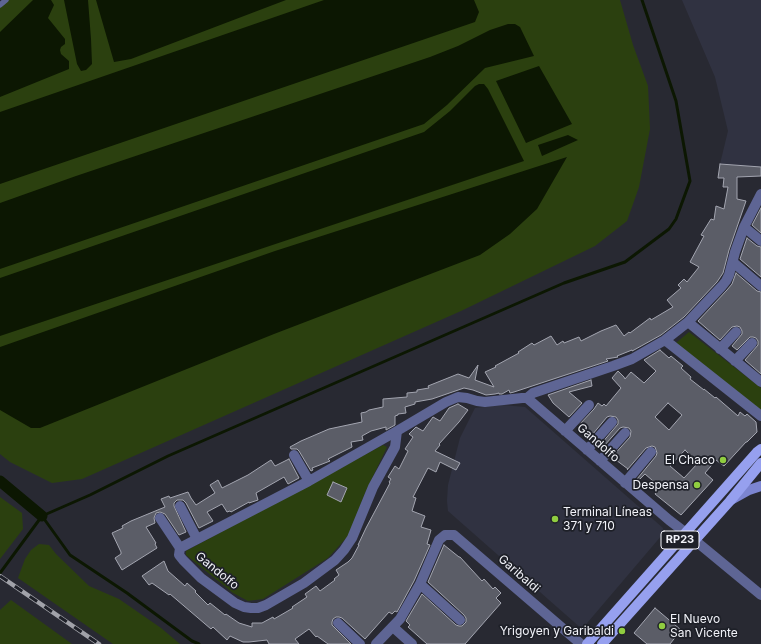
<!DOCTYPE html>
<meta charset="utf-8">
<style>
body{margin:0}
canvas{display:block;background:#282932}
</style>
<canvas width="761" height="644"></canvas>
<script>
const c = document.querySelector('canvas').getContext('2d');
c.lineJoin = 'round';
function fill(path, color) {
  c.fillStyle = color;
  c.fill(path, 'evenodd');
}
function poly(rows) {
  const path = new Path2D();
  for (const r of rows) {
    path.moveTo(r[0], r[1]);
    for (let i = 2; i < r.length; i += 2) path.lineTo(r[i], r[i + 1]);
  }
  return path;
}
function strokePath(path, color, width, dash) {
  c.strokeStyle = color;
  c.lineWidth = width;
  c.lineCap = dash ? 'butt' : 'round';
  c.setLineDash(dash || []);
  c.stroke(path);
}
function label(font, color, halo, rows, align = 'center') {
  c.font = font + ' Inter,sans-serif';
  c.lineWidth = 3.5;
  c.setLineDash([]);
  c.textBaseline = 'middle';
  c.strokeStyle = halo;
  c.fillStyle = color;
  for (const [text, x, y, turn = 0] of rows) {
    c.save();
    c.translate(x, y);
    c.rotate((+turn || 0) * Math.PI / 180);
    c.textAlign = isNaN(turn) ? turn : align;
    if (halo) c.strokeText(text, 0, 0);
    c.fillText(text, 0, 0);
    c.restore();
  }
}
fill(poly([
 [682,0,761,0,761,167,720,164,728,131,715,77],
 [502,405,525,407,663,528,662,535,582,629,448,511,447,501,448,485,460,438,475,408]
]), '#303241');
fill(poly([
 [6,0,620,0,633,45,648,86,650,129,639,187,627,221,595,246,461,311,82,479,52,483,10,462,0,454,0,5],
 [689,332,761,388,761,411,676,343],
 [383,445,387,447,365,493,348,536,328,558,263,599,248,601,233,593,186,555,186,551],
 [0,497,22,513,23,529,0,559],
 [39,544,49,545,56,554,89,586,119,599,161,628,180,644,113,644,18,578,25,559,31,550],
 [11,600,72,644,0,644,0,610]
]), '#2b400f');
fill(poly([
 [33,0,51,0,54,5,48,18,65,39,65,44,61,47,60,50,61,54,69,61,69,69,0,97,0,32],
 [64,0,88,0,91,39,92,64,86,70,81,71,77,64],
 [96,0,286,0,131,59,114,62],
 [324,0,474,0,479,12,475,22,0,184,0,112],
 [508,24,515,24,520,27,534,56,485,68,447,105,424,124,0,269,0,203,76,176,430,57,458,46,490,30],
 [539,66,572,124,526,143,496,81],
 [479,84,484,84,488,89,524,161,0,336,0,278,424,132,450,111,475,86],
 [568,135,578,140,542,156,538,145],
 [567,157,537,209,510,234,480,255,274,334,40,428,31,428,0,410,0,347,275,251]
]), '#0c1702');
strokePath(poly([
 [42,516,70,555,127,593,192,641,199,644],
 [0,573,42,516,90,495,168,456,564,283,625,262,669,229,676,219,690,181,676,101,642,0]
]), '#0c1702', 3);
strokePath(poly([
 [0,481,42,516]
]), '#0c1702', 11);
const building = poly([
 [720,164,761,167,761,176,737,177,737,199,746,201,729,250,723,273,717,282,684,317,661,335,634,350,632,351,632,350,617,356,618,357,606,359,608,361,514,392,510,393,509,390,502,394,499,394,499,393,495,394,486,395,473,390,464,388,432,399,415,402,415,404,405,407,406,413,398,414,398,415,395,416,395,425,386,430,386,427,371,431,362,436,363,440,351,442,352,447,328,459,330,461,312,468,313,470,311,471,299,451,297,449,291,449,290,447,301,441,329,429,362,422,361,413,366,412,369,410,383,407,383,399,407,397,407,393,417,392,417,390,429,388,428,386,458,374,469,378,478,365,475,380,494,387,485,372,496,367,495,366,519,353,518,352,532,343,534,345,551,336,557,345,563,341,564,343,579,337,581,341,601,331,616,325,624,336,629,332,630,333,650,318,651,320,673,307,667,300,681,288,678,285,684,279,687,282,699,267,690,262,704,236,701,235,711,219,714,220,716,206,724,209,728,187,723,187,724,178,718,178,720,164],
 [761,208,761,233,752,225,761,208],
 [747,238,757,246,761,247,761,277,740,259,747,238],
 [736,273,757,291,761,292,761,374,745,360,758,345,758,341,756,338,753,337,750,337,737,350,732,346,742,334,742,331,740,327,737,326,732,327,720,340,698,321,727,290,732,284,736,273],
 [660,350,669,358,671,356,683,366,681,368,691,377,690,379,704,390,704,389,715,398,716,397,738,416,740,412,745,416,747,414,756,422,757,432,747,442,746,442,724,466,716,460,705,473,713,480,681,515,655,494,660,487,645,474,639,480,637,479,656,456,657,453,655,447,652,446,646,448,627,470,628,469,612,457,630,437,631,431,629,428,623,427,620,428,604,446,601,444,618,424,618,420,616,417,610,416,607,417,592,435,584,428,583,430,578,426,594,409,598,403,602,406,604,404,606,406,621,388,612,378,618,371,624,377,625,379,631,372,644,383,656,371,644,360,660,350],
 [668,403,682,415,669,430,655,417,668,403],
 [685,450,698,463,684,478,670,466,685,450],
 [591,380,592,386,569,392,582,403,569,417,553,403,548,395,591,380],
 [458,404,468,410,459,422,439,444,440,445,435,451,460,463,456,470,440,462,436,472,428,468,413,497,416,498,412,511,425,516,421,527,431,530,427,544,430,545,414,581,397,612,395,611,392,614,389,612,365,639,342,618,339,617,336,617,333,619,332,622,332,625,351,644,328,644,317,636,316,637,309,629,295,639,299,644,269,644,267,640,249,642,243,642,230,636,227,640,213,627,211,629,170,594,169,595,152,583,149,585,142,576,164,561,168,571,185,586,187,583,196,591,195,592,208,605,210,603,225,615,226,614,239,623,252,627,252,623,262,623,273,617,274,619,293,608,292,607,307,597,305,594,316,586,320,591,335,580,334,579,339,575,336,570,348,562,352,558,359,545,358,545,366,528,390,483,389,482,391,479,388,477,395,466,399,469,408,451,405,449,413,437,409,434,416,427,423,431,433,417,440,421,449,408,458,404],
 [289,459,299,478,288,484,284,477,256,493,258,500,249,503,249,502,231,512,230,511,227,512,222,504,207,512,213,521,199,528,186,503,183,500,177,500,174,503,174,506,186,532,179,535,165,514,160,512,156,513,154,518,155,523,146,527,156,543,155,544,157,548,122,570,115,558,121,554,121,552,112,533,123,528,122,526,131,521,165,507,161,499,169,496,170,498,188,492,191,498,196,505,215,493,210,485,218,480,222,488,248,475,271,460,275,466,289,459],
 [333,482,347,488,341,502,327,495,333,482],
 [444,545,459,557,460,557,482,581,484,579,493,589,495,587,501,593,496,598,501,603,465,644,427,644,408,627,410,625,406,621,422,594,456,625,459,626,462,626,466,622,466,618,464,615,428,582,444,545],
 [655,608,681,630,670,644,647,644,634,633,655,608]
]);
fill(building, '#5b5d67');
strokePath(building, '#a3a5b0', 1);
strokePath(poly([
 [0,5,6,0]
]), '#5e6594', 5.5);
strokePath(poly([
 [744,227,761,241],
 [734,263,761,286],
 [688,322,761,382],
 [665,340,761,416],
 [720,349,736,332],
 [735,361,752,343],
 [527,398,533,393,613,366,632,359,665,340,688,322,722,286,726,281,729,275,735,252,744,227,761,194],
 [565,431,589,405],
 [587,450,612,422],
 [294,455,309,481],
 [600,461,625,433],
 [625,483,651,452],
 [180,506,197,539],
 [160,518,180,548],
 [180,548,309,481,397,431,446,402,458,397,467,398,477,401,485,402,522,398,527,398,669,520,686,533,761,595],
 [180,548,179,555,183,560,201,578,235,603,244,607,251,608,258,608,266,605,304,583,335,560,344,550,352,538,373,487,395,447,397,431],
 [420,584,460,620],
 [338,623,360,644],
 [393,627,412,644],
 [376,644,400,619,420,584,439,540,445,535,454,535,581,644]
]), '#5e6594', 10);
strokePath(poly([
 [731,500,749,490,761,486]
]), '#7c85d1', 10);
strokePath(poly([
 [587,644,757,452,761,449],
 [602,644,730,501,761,463]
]), '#96a0ef', 10);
const rail = poly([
 [0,576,99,644]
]);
strokePath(rail, '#a1a2a9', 4.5);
strokePath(rail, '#1e2028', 3, [9]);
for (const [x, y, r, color] of [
 [723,460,4,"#90cd40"],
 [697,485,4,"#90cd40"],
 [555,519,4,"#90cd40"],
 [662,626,4,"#90cd40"],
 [622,631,4,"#90cd40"]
]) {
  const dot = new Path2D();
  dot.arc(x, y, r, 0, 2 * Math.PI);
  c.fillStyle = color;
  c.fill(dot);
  strokePath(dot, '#1e2028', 1.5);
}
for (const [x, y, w] of [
 [680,540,38]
]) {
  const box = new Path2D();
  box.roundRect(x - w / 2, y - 9, w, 18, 3);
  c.fillStyle = '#1e2028';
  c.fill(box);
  strokePath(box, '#f2f3f9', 1);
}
label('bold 11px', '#f2f3f9', null, [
 ["RP23",680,540]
]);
label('12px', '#f2f3f9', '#1e2028', [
 ["Gandolfo",598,443,41],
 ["Gandolfo",217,571,39],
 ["Garibaldi",519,574,41]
]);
label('12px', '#f2f3f9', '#1e2028', [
 ["El Chaco",715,460],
 ["Despensa",689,485],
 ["Terminal Líneas",563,512,"left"],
 ["371 y 710",563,526,"left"],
 ["El Nuevo",670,619,"left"],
 ["San Vicente",670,633,"left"],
 ["Yrigoyen y Garibaldi",614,631]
], 'right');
</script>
